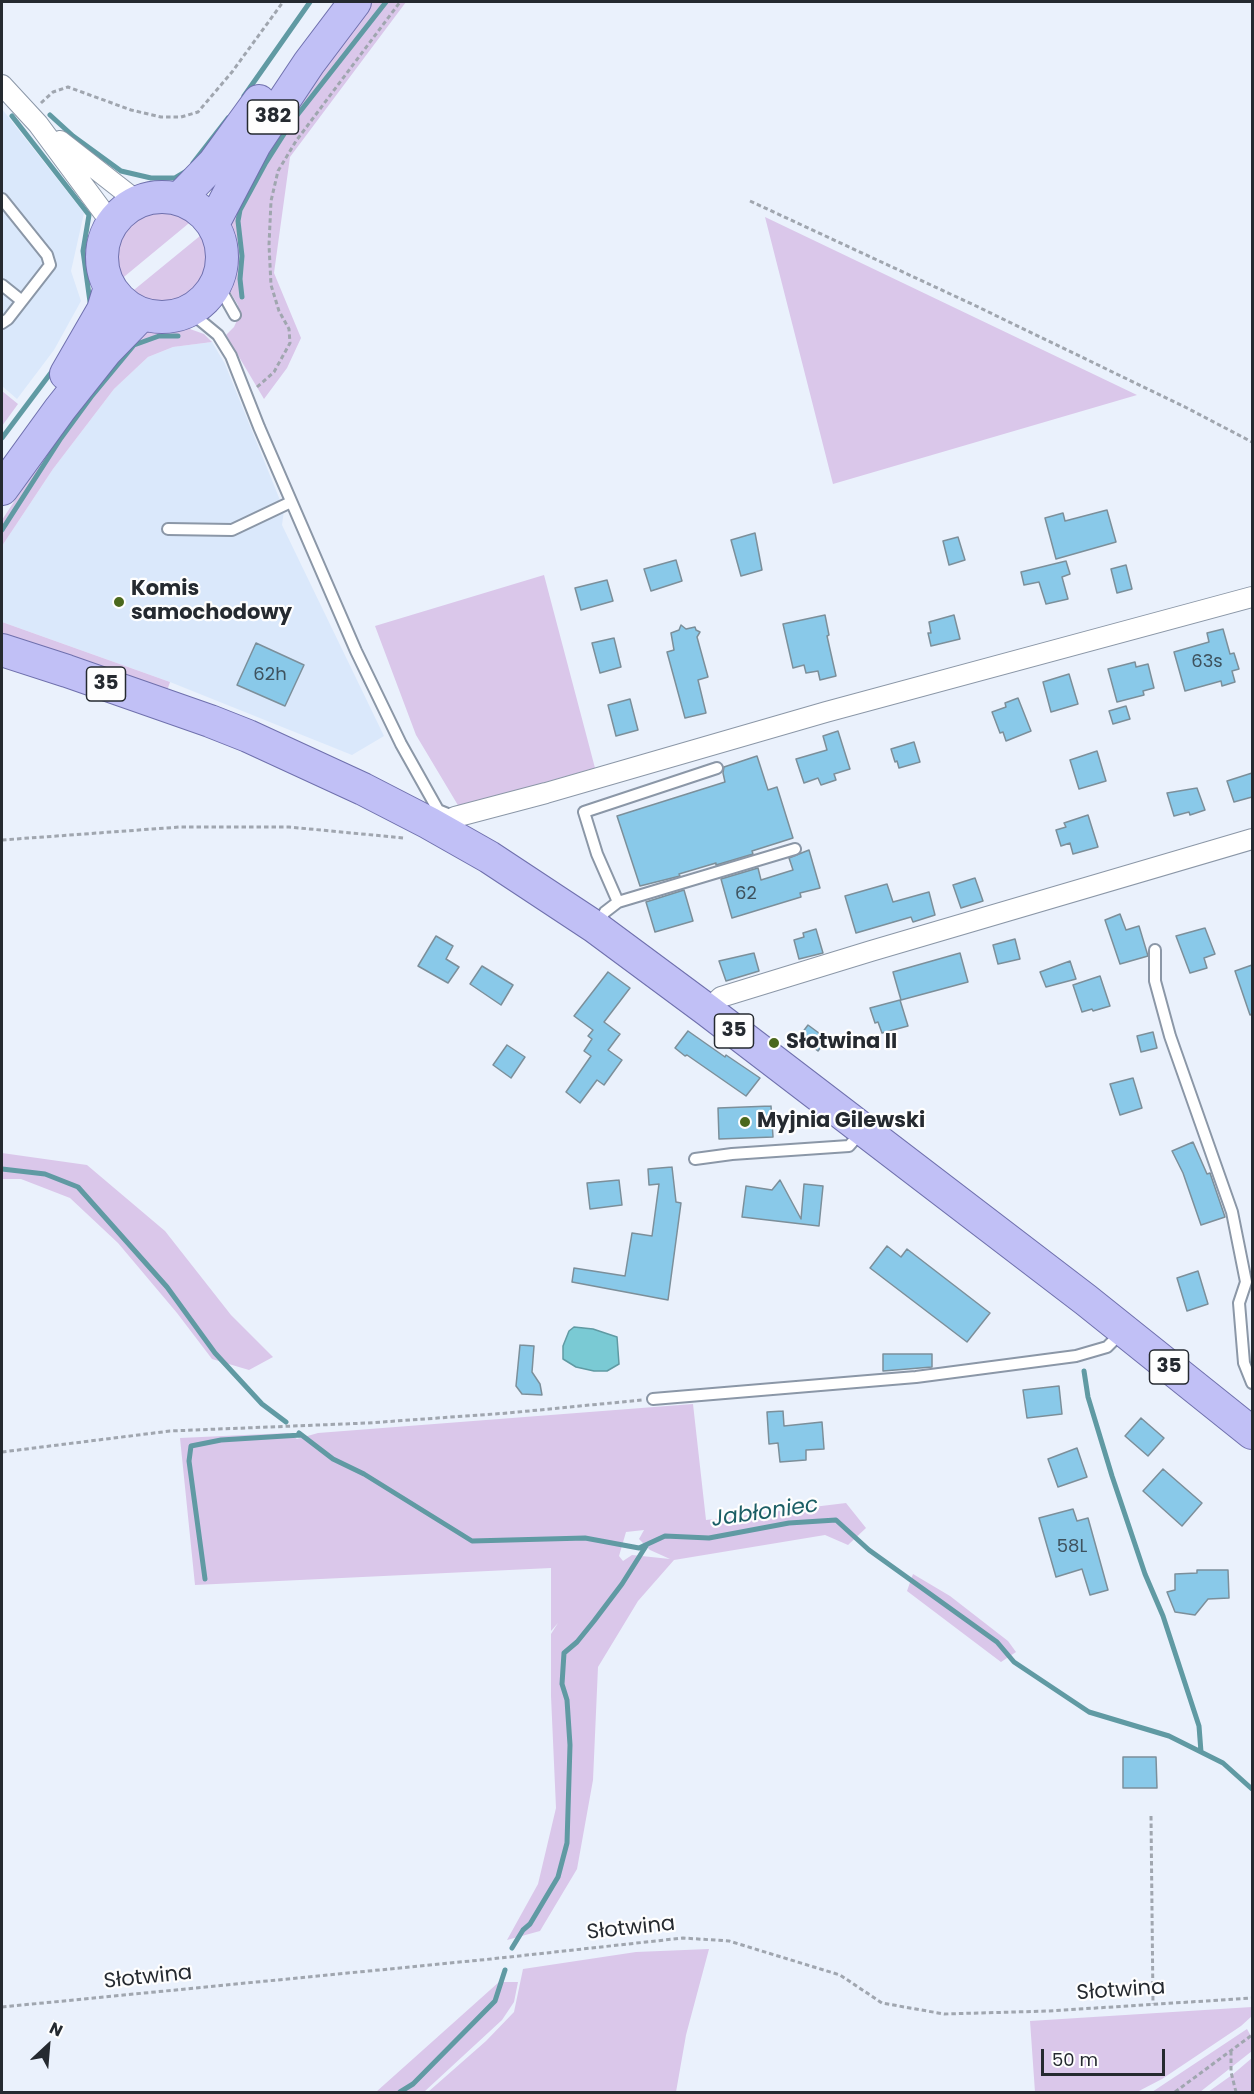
<!DOCTYPE html>
<meta charset="utf-8">
<style>
body{margin:0}
#map{position:relative;width:1254px;height:2094px;overflow:hidden;background:#eaf1fc;font-family:Poppins,sans-serif}
canvas{display:block}
.frame{position:absolute;inset:0;border:3px solid #252a30;pointer-events:none}
.north{position:absolute;left:18px;top:2016px;width:60px;height:60px;-webkit-text-stroke:4px #fefefe;paint-order:stroke;rotate:26deg;font-size:16px;font-weight:700;line-height:24px;text-align:center;color:#252a30}
.north::after{content:'';display:block;margin:auto;width:21px;height:27px;background:#252a30;clip-path:polygon(50% 0,100% 100%,50% 72%,0 100%)}
.scale{position:absolute;left:1041px;top:2049px;width:124px;height:27px;box-sizing:border-box;border:3px solid #252a30;border-top:0;padding-left:8px;font-size:18px;line-height:21px;white-space:nowrap;color:#252a30;-webkit-text-stroke:4px #fefefe;paint-order:stroke}
</style>
<div id="map">
<canvas width="1254" height="2094"></canvas>
<div class="frame"></div>
<div class="north">N</div>
<div class="scale">50 m</div>
</div>
<script>
const c = document.querySelector('canvas').getContext('2d');
c.lineJoin = 'round';
function fill(path, color) {
  c.fillStyle = color;
  c.fill(path, 'evenodd');
}
function poly(rows) {
  const path = new Path2D();
  for (const r of rows) {
    if (r.length === 3) {
      path.moveTo(r[0] + r[2], r[1]);
      path.arc(r[0], r[1], r[2], 0, 2 * Math.PI);
      continue;
    }
    path.moveTo(r[0], r[1]);
    for (let i = 2; i < r.length; i += 2) path.lineTo(r[i], r[i + 1]);
  }
  return path;
}
function strokePath(path, color, width, dash) {
  c.strokeStyle = color;
  c.lineWidth = width;
  c.lineCap = dash ? 'butt' : 'round';
  c.setLineDash(dash || []);
  c.stroke(path);
}
function label(font, color, halo, rows, align = 'center') {
  c.font = font + ' Poppins,sans-serif';
  c.lineWidth = 4.5;
  c.setLineDash([]);
  c.textBaseline = 'middle';
  c.strokeStyle = halo;
  c.fillStyle = color;
  for (const [text, x, y, turn = 0] of rows) {
    c.save();
    c.translate(x, y);
    c.rotate((+turn || 0) * Math.PI / 180);
    c.textAlign = isNaN(turn) ? turn : align;
    if (halo) c.strokeText(text, 0, 0);
    c.fillText(text, 0, 0);
    c.restore();
  }
}
fill(poly([
 [2,109,84,213,71,271,81,301,54,350,17,399,2,386],
 [212,342,225,364,284,510,282,525,384,736,352,755,170,682,2,622,2,546,53,469,114,389,148,357,173,347]
]), '#dae8fb');
fill(poly([
 [368,2,406,2,290,157,274,273,301,338,287,368,264,399,226,335,234,327,239,316,238,305,226,285,231,275,231,262,229,239,224,220,226,209],
 [157,207,176,209,194,219,119,281,113,262,114,244,119,231,128,221,139,212],
 [765,217,1137,395,833,484],
 [206,231,209,242,209,271,203,284,189,298,174,306,161,307,149,304,129,294],
 [175,328,190,329,204,334,212,342,173,347,148,357,114,389,53,469,2,546,2,520,58,434,97,380,147,331],
 [2,391,18,404,2,426],
 [544,575,595,768,459,807,416,735,375,626],
 [2,622,170,682,166,694,2,635],
 [2,1153,87,1165,165,1231,231,1315,273,1357,249,1370,212,1359,177,1313,118,1243,70,1198,21,1179,2,1179],
 [693,1404,706,1520,846,1503,866,1528,848,1545,825,1535,674,1560,638,1601,598,1667,593,1780,577,1869,540,1931,507,1940,538,1884,556,1808,551,1696,551,1634,558,1623,551,1631,551,1568,195,1585,180,1438,288,1433,297,1439,318,1433],
 [644,1530,639,1539,650,1550,670,1559,632,1555,623,1561,619,1556,626,1532],
 [913,1574,950,1596,1008,1641,1016,1652,1001,1662,989,1653,907,1591],
 [709,1949,686,2035,676,2092,428,2092,486,2041,514,2012,523,1969,636,1952],
 [499,1982,518,1982,514,2002,502,2020,424,2092,376,2092],
 [1252,2007,1252,2016,1241,2026,1162,2079,1137,2092,1035,2092,1030,2021],
 [1247,2029,1252,2038,1252,2051,1200,2092,1152,2092],
 [1252,2058,1252,2092,1208,2092,1232,2075]
]), '#dac7ea');
const water = poly([
 [574,1327,593,1329,617,1337,619,1364,607,1371,594,1371,576,1367,563,1359,563,1346,569,1331,574,1327]
]);
fill(water, '#7acad4');
strokePath(water, '#609aa3', 1.5);
strokePath(poly([
 [244,96,310,2],
 [50,115,73,136,121,171,151,178,175,178,185,172],
 [12,116,89,215,83,251,90,302],
 [193,163,228,118],
 [242,297,240,279,242,256,238,221,240,210,265,164,291,123,386,2],
 [2,438,53,370],
 [2,530,61,438,91,397,134,345,159,336,178,336],
 [2,1169,45,1174,78,1187,167,1287,215,1353,262,1404,286,1422],
 [1084,1371,1088,1397,1112,1476,1145,1574,1163,1616,1199,1726,1201,1752],
 [299,1433,333,1459,364,1474,472,1541,585,1538,639,1548,665,1536,709,1538,789,1523,836,1520,869,1550,997,1642,1014,1662,1089,1712,1169,1736,1223,1763,1252,1789],
 [205,1579,189,1461,191,1446,221,1440,301,1435],
 [512,1948,523,1930,530,1924,558,1877,567,1843,570,1745,567,1700,562,1684,564,1653,577,1642,594,1621,622,1584,646,1546],
 [400,2092,413,2084,495,2001,505,1970]
]), '#609aa3', 5);
const building = poly([
 [1107,510,1116,542,1056,559,1045,518,1063,513,1065,521,1107,510],
 [755,533,762,570,741,576,731,540,755,533],
 [958,537,965,560,949,565,943,541,958,537],
 [676,560,682,581,651,591,644,569,676,560],
 [1066,561,1070,574,1062,577,1068,599,1046,604,1039,582,1024,585,1021,572,1066,561],
 [1126,565,1132,589,1117,593,1111,569,1126,565],
 [607,580,613,601,581,610,575,588,607,580],
 [825,615,829,635,827,636,836,676,820,680,818,671,806,673,804,665,793,668,783,624,825,615],
 [954,615,960,639,931,646,928,633,931,633,929,622,954,615],
 [681,625,686,629,695,627,696,630,700,632,697,637,708,677,698,680,706,713,685,718,667,652,674,650,671,633,679,630,681,625],
 [1223,629,1230,654,1234,653,1239,669,1232,671,1235,682,1222,686,1221,681,1185,691,1174,652,1209,642,1207,633,1223,629],
 [614,638,621,667,600,673,592,643,614,638],
 [256,643,304,665,285,706,237,685,256,643],
 [1135,662,1136,667,1148,664,1154,688,1143,691,1144,695,1117,702,1108,669,1135,662],
 [1069,674,1078,704,1051,712,1043,682,1069,674],
 [1018,698,1031,731,1006,741,1003,732,1000,733,992,712,1006,707,1005,703,1018,698],
 [630,699,638,730,616,736,608,705,630,699],
 [1126,706,1130,719,1113,724,1109,711,1126,706],
 [838,731,850,769,834,774,836,780,821,785,818,778,804,783,796,759,827,750,823,736,838,731],
 [914,742,920,762,899,768,897,761,895,762,891,749,914,742],
 [1097,751,1106,781,1079,789,1070,760,1097,751],
 [757,756,768,790,777,787,793,838,752,851,753,854,716,865,716,863,679,874,680,876,640,886,617,816,725,782,723,773,724,767,757,756],
 [1252,773,1252,797,1234,802,1227,781,1252,773],
 [1197,788,1205,810,1190,815,1189,812,1174,816,1167,793,1197,788],
 [1088,815,1098,847,1073,854,1070,843,1061,846,1056,830,1066,827,1064,823,1088,815],
 [809,850,820,888,800,893,801,897,732,918,721,879,758,868,761,880,793,870,789,858,809,850],
 [975,878,983,901,961,908,953,885,975,878],
 [887,884,893,902,929,892,935,915,913,922,911,917,856,933,845,896,887,884],
 [684,890,693,921,655,932,646,902,684,890],
 [1120,914,1126,930,1139,926,1148,956,1120,964,1105,920,1120,914],
 [1205,928,1215,954,1204,958,1207,968,1190,973,1176,936,1205,928],
 [816,929,823,953,799,959,794,940,804,937,803,933,816,929],
 [436,936,453,946,446,959,459,967,448,983,418,966,436,936],
 [1015,939,1020,959,998,964,993,945,1015,939],
 [754,953,759,971,726,981,719,961,754,953],
 [960,953,968,982,901,1000,893,972,960,953],
 [1070,961,1076,979,1046,987,1040,972,1070,961],
 [1252,965,1252,1014,1250,1015,1235,971,1252,965],
 [482,966,513,985,501,1005,470,984,482,966],
 [608,972,630,988,604,1022,620,1034,608,1050,622,1060,604,1085,597,1080,580,1103,566,1092,591,1056,584,1051,592,1039,588,1036,593,1030,574,1016,608,972],
 [1100,976,1110,1006,1093,1011,1092,1009,1082,1012,1073,985,1100,976],
 [900,1000,908,1026,882,1033,878,1022,875,1023,870,1008,900,1000],
 [808,1025,827,1039,818,1051,799,1037,808,1025],
 [688,1031,725,1057,726,1055,760,1078,746,1096,687,1055,685,1056,675,1048,688,1031],
 [1153,1032,1157,1048,1141,1052,1137,1036,1153,1032],
 [507,1045,525,1057,511,1078,493,1065,507,1045],
 [1133,1078,1142,1108,1120,1115,1110,1084,1133,1078],
 [771,1106,773,1137,719,1139,718,1108,771,1106],
 [1193,1142,1207,1174,1210,1173,1225,1217,1201,1225,1183,1173,1172,1151,1193,1142],
 [672,1167,676,1202,681,1203,668,1300,572,1282,574,1268,625,1276,632,1233,652,1236,659,1184,649,1185,648,1169,672,1167],
 [619,1180,622,1205,590,1209,587,1183,619,1180],
 [780,1180,801,1219,804,1184,823,1186,819,1226,742,1217,746,1186,772,1190,780,1180],
 [887,1246,901,1257,907,1249,990,1313,967,1342,870,1268,887,1246],
 [1198,1271,1208,1304,1187,1311,1177,1278,1198,1271],
 [520,1345,534,1346,532,1372,540,1384,542,1395,522,1394,516,1386,520,1345],
 [883,1354,932,1354,932,1367,883,1371,883,1354],
 [1059,1386,1062,1414,1027,1418,1023,1390,1059,1386],
 [783,1411,784,1426,822,1422,824,1449,806,1450,806,1460,780,1462,778,1443,769,1444,767,1412,783,1411],
 [1141,1418,1164,1438,1148,1456,1125,1436,1141,1418],
 [1077,1448,1087,1477,1058,1487,1048,1459,1077,1448],
 [1163,1469,1202,1503,1182,1526,1143,1491,1163,1469],
 [1073,1509,1077,1521,1088,1518,1108,1590,1090,1595,1082,1569,1056,1577,1039,1518,1073,1509],
 [1197,1570,1228,1570,1229,1598,1208,1599,1195,1615,1175,1612,1167,1592,1175,1590,1175,1574,1197,1573,1197,1570],
 [1123,1757,1156,1757,1157,1788,1123,1788,1123,1757]
]);
fill(building, '#89c9e9');
strokePath(building, '#7c8f9a', 1.5);
const service = poly([
 [2,199,47,255,50,265,22,301],
 [217,283,235,315],
 [2,285,22,301,8,319,2,323],
 [189,311,218,335,231,356,259,427,356,651,401,744,438,810,455,817],
 [168,529,232,530,291,502],
 [618,902,597,854,584,812,717,768],
 [597,925,605,912,618,902,795,849],
 [1155,950,1155,981,1170,1036,1232,1212,1246,1282,1239,1303,1244,1363,1252,1383],
 [695,1159,732,1154,849,1146,862,1131],
 [653,1399,916,1377,1076,1356,1107,1347,1121,1333]
]);
const minor = poly([
 [2,85,38,124,112,224],
 [60,141,138,202],
 [449,835,455,817,546,793,826,712,1252,597],
 [707,1010,721,997,871,951,1252,839]
]);
const primary = poly([
 [162,257,60],
 [179,199,214,163,259,101],
 [213,224,255,144,309,63,355,2],
 [66,374,103,310,110,287],
 [2,489,60,409,106,351,142,314],
 [2,650,67,671,210,721,248,736,363,789,429,823,489,857,595,927,707,1010,1086,1300,1252,1433]
]);
strokePath(service, '#8b97a7', 14);
strokePath(minor, '#8b97a7', 22);
strokePath(primary, '#6f70ad', 34);
strokePath(poly([
 [41,103,53,92,68,87,131,110,161,117,181,117,198,112,232,72,283,2],
 [750,201,974,305,1187,408,1252,442],
 [257,387,274,372,290,343,289,329,279,311,271,285,269,245,271,201,278,171,296,141,400,2],
 [2,840,180,827,289,827,404,838],
 [2,1452,170,1431,368,1423,508,1413,642,1400],
 [1151,1816,1153,2004],
 [2,2007,491,1959,683,1938,729,1941,840,1975,882,2003,944,2014,1049,2011,1252,1998],
 [1231,2051,1231,2072,1236,2092],
 [1175,2092,1252,2035]
]), '#a0a6af', 3, [4.5, 3]);
strokePath(service, '#fff', 10);
strokePath(minor, '#fff', 20);
strokePath(primary, '#c1c0f6', 32);
for (const [x, y, r, color] of [
 [119,602,6,"#4a681d"],
 [774,1043,6,"#4a681d"],
 [745,1122,6,"#4a681d"]
]) {
  const dot = new Path2D();
  dot.arc(x, y, r, 0, 2 * Math.PI);
  c.fillStyle = color;
  c.fill(dot);
  strokePath(dot, '#fefefe', 2);
}
label('18px', '#3e525e', null, [
 ["63s",1207,662],
 ["62h",270,675],
 ["62",746,894],
 ["58L",1072,1547]
]);
for (const [x, y, w] of [
 [273,117,51],
 [106,684,39],
 [734,1031,39],
 [1169,1367,39]
]) {
  const box = new Path2D();
  box.roundRect(x - w / 2, y - 17, w, 34, 4.5);
  c.fillStyle = '#fefefe';
  c.fill(box);
  strokePath(box, '#252a30', 1.5);
}
label('bold 20px', '#252a30', null, [
 ["382",273,117],
 ["35",106,684],
 ["35",734,1031],
 ["35",1169,1367]
]);
label('bold 21px', '#252a30', '#fefefe', [
 ["Komis",131,590],
 ["samochodowy",131,614],
 ["Słotwina II",786,1043],
 ["Myjnia Gilewski",757,1122]
], 'left');
label('21px', '#252a30', '#fefefe', [
 ["Słotwina",631,1929,-6],
 ["Słotwina",148,1978,-6],
 ["Słotwina",1121,1991,-4]
]);
label('italic 22px', '#1b5e65', '#fefefe', [
 ["Jabłoniec",765,1513,-8]
]);
</script>
